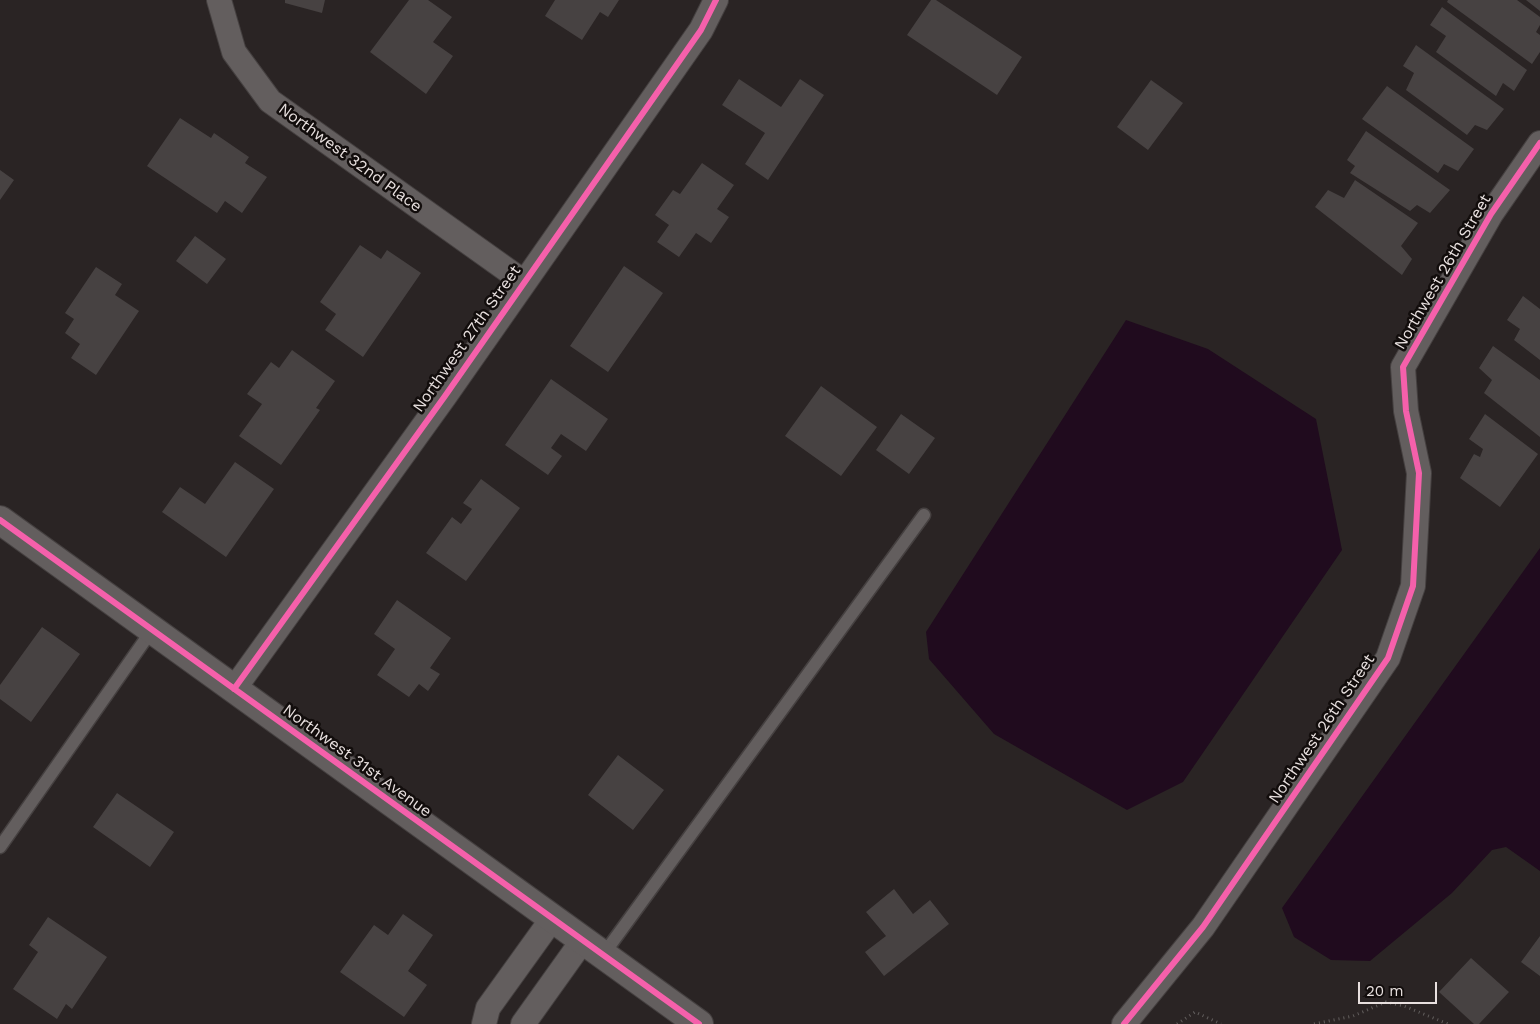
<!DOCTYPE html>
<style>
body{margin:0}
#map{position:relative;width:1540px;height:1024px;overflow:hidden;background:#2a2424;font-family:"Work Sans",sans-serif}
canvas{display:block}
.scale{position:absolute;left:1358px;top:982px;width:79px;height:22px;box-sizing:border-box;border:2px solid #e8e0df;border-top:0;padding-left:6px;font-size:15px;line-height:18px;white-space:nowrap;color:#e8e0df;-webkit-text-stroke:4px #120d0c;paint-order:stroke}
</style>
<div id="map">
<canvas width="1540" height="1024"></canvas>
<div class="scale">20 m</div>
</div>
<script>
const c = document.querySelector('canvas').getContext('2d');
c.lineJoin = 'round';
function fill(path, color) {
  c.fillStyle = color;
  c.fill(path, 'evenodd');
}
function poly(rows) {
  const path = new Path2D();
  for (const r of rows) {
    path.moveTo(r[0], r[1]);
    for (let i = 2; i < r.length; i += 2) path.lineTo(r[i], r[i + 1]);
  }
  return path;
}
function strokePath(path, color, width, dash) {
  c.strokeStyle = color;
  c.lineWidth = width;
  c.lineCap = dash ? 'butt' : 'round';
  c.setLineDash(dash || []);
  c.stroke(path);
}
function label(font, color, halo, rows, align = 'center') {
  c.font = font + ' "Work Sans",sans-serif';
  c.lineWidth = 5;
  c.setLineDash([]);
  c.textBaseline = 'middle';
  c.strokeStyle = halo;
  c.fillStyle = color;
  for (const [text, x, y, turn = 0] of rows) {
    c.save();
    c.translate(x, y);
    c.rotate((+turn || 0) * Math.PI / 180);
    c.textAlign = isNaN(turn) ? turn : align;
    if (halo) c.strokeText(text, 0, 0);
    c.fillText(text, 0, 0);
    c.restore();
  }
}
fill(poly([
 [1126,320,1208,349,1316,419,1342,550,1183,782,1127,810,994,734,929,659,926,632],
 [1540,548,1540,871,1506,847,1492,850,1452,893,1370,961,1331,960,1294,937,1282,908]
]), '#200b1e');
fill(poly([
 [285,0,325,0,322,13,285,3],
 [409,0,428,0,452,17,433,42,453,56,426,94,370,52],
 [555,0,619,0,608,17,600,12,582,40,545,16],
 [931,0,936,0,1022,57,997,95,907,35],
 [1448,0,1517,0,1540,17,1540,25,1536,32,1540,35,1540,52,1532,64,1447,2],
 [1526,0,1540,0,1540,11],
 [1442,7,1527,70,1514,91,1503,83,1496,96,1436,52,1446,36,1430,25],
 [1416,45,1504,109,1487,130,1475,125,1467,135,1406,90,1414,73,1403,66],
 [739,79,781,107,800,79,824,95,768,180,745,164,765,133,722,105],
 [1151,80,1183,103,1148,150,1117,127],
 [1387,86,1474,149,1458,171,1444,164,1438,173,1362,119],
 [180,118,211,138,214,133,249,157,245,163,267,177,242,213,225,201,217,213,147,166],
 [1366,131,1450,190,1430,213,1417,205,1410,211,1350,173,1355,166,1347,160],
 [702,163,734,185,717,209,729,217,711,243,696,233,679,257,657,242,669,225,655,215,673,190,680,194],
 [0,170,14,180,0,200],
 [1355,180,1418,223,1401,246,1412,259,1402,275,1315,207,1328,190,1344,198],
 [195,236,226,259,207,284,176,261],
 [360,245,381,259,387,250,421,273,363,357,325,330,336,314,320,302],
 [624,266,663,293,608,372,570,346],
 [96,267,122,284,115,295,139,311,96,375,71,358,80,344,65,333,74,319,65,313],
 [1523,296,1540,309,1540,360,1514,340,1520,329,1507,320],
 [1493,346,1540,380,1540,437,1484,393,1492,380,1479,368],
 [292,350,335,381,316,408,320,410,281,465,239,436,262,404,247,394,271,362,279,368],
 [551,379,608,419,586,451,561,434,551,448,562,456,548,475,505,445],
 [821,386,877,427,841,476,785,436],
 [901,414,935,438,909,474,876,450],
 [1485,414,1538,454,1500,507,1460,478,1474,454,1480,457,1483,449,1469,439],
 [235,462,274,489,226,557,162,512,180,487,205,504],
 [481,479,520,508,466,581,426,553,452,517,461,524,472,509,463,503],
 [397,600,451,638,430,668,440,674,428,691,419,684,409,697,377,675,395,649,374,634],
 [42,627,80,654,31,722,0,699,0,685],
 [618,755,664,790,633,830,588,795],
 [117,793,174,832,150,867,93,827],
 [894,889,913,914,930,900,949,924,884,976,865,952,886,936,866,912],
 [403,914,433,935,408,971,427,985,404,1017,340,972,374,925,388,935],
 [48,917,107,957,72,1009,66,1004,57,1019,13,989,38,952,29,945],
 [1540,936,1540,976,1521,962],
 [1471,958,1509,992,1479,1024,1474,1024,1439,992]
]), '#474242');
const lane = poly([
 [0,847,152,630],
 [603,955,924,515]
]);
const street = poly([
 [219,0,234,52,270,101,524,282],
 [234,689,445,396,701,30,716,0],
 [484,1024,488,1008,552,919],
 [523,1024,583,940],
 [1124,1024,1203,927,1388,658,1413,586,1419,473,1406,411,1403,367,1491,214,1540,143]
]);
const secondary = poly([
 [0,520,699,1024]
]);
strokePath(lane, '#454040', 15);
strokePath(street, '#454040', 26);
strokePath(secondary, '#454040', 30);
strokePath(poly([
 [1177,1024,1195,1012,1221,1024],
 [1314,1024,1353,1016,1386,1002,1404,1006,1448,1024]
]), '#625e5d', 3, [1, 4]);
strokePath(lane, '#635e5e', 12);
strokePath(street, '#635e5e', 24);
strokePath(secondary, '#635e5e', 28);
strokePath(poly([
 [0,520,699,1024],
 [234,689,445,396,701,30,716,0],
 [1124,1024,1203,927,1388,658,1413,586,1419,473,1406,411,1403,367,1491,214,1540,143]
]), '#f560ab', 6);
label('16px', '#e8e0df', '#120d0c', [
 ["Northwest 32nd Place",350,158,36],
 ["Northwest 26th Street",1443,272,-60],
 ["Northwest 27th Street",467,339,-55],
 ["Northwest 26th Street",1322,729,-56],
 ["Northwest 31st Avenue",357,761,36]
]);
</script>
